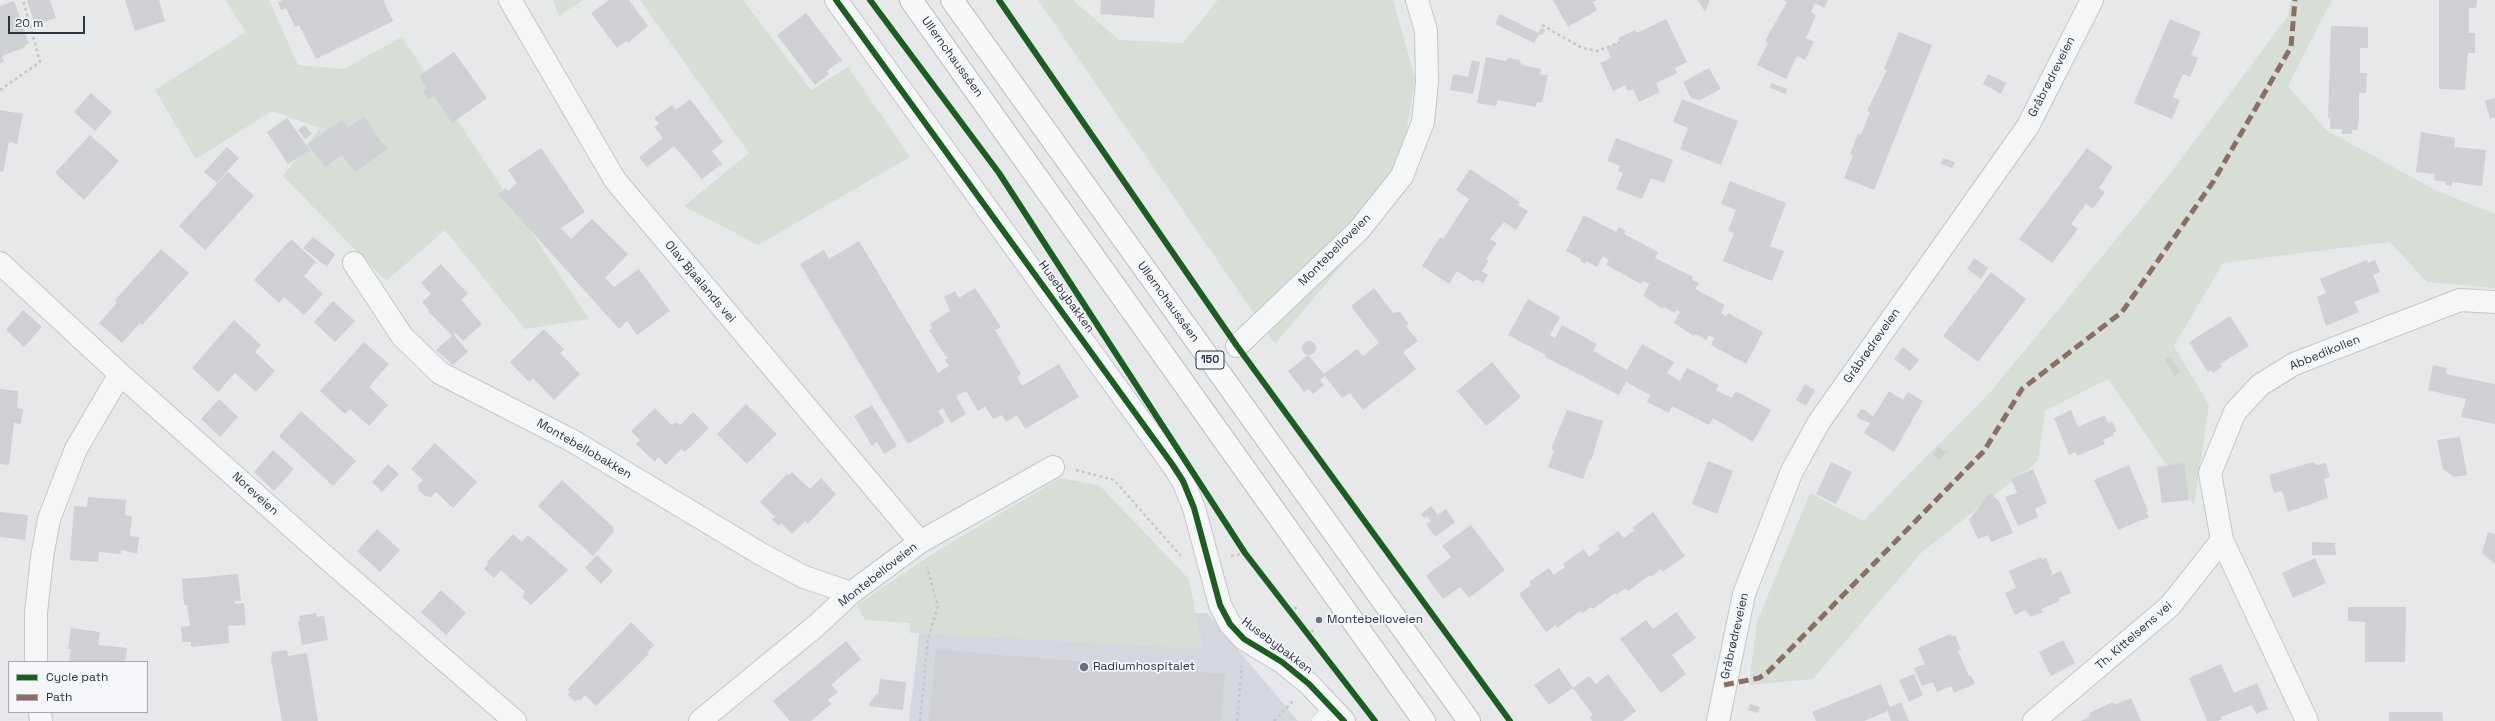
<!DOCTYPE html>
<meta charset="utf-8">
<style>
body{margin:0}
#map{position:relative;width:2495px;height:721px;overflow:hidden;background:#e6e8ea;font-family:"Space Grotesk",sans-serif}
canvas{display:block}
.legend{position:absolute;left:8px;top:661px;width:140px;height:52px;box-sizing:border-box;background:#f4f6f9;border:1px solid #a4a8b1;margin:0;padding:5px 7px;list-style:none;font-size:12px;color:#2b3445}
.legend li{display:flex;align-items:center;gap:8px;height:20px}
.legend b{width:20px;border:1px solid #a4a8b1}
.scale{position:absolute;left:8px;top:16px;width:77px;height:18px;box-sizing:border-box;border:2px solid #2b3445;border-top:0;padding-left:5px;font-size:12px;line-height:14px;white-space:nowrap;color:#2b3445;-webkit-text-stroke:3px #f4f6f9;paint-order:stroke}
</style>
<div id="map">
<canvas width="2495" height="721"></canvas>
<ul class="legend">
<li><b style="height:5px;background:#1b5e20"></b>Cycle path</li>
<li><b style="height:5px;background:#8d6e63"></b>Path</li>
</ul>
<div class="scale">20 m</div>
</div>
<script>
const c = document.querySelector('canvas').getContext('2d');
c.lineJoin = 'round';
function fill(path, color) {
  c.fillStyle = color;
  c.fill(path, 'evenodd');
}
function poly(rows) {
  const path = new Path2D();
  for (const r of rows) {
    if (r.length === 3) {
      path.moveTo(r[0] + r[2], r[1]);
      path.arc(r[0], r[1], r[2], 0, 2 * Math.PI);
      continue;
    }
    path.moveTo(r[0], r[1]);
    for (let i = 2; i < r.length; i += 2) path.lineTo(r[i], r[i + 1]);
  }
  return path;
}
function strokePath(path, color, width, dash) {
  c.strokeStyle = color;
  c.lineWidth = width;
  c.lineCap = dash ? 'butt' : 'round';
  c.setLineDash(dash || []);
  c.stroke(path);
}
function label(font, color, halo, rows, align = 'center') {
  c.font = font + ' "Space Grotesk",sans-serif';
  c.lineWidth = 3.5;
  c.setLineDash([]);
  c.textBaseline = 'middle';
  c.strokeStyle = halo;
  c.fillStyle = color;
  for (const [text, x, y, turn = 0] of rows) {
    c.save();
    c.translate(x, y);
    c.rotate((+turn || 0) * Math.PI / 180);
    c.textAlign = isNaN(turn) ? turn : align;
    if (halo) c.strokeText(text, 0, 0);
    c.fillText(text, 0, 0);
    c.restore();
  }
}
fill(poly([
 [922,612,1207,613,1298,721,909,721]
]), '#d4d7dd');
fill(poly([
 [225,0,269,0,298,65,344,69,402,37,589,319,525,329,445,230,386,281,283,176,320,128,272,111,196,159,155,90,246,32],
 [553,0,583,0,559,16],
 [640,0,743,0,811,90,848,67,910,157,758,245,684,206,749,153],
 [1038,0,1073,0,1119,40,1183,43,1218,0,1393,0,1415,78,1401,166,1369,233,1275,344],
 [2291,0,2332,0,2288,86,2326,130,2437,191,2495,214,2495,288,2427,282,2390,242,2223,263,2174,346,2209,405,2194,505,2108,379,2045,411,2038,461,1922,552,1813,679,1749,685,1757,622,1810,493,1863,521,1992,390,2169,175,2288,16],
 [1060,478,1099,485,1189,579,1203,649,910,633,910,623,865,620,857,605,934,553]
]), '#d6ded6');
fill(poly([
 [27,0,50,0,56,18,35,25],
 [125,0,159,0,165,21,135,31],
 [283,0,383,0,393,21,316,59,299,25,295,27,286,8,281,10,278,2],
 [609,0,629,0,648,26,628,43,626,41,617,48,591,13],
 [1101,0,1155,0,1154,18,1100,14],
 [1553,0,1597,0,1593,2,1597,10,1568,27],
 [1698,0,1710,0,1705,12],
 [1783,0,1828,0,1824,8,1815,3,1811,12,1816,15,1806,38,1814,42,1805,60,1797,56,1786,79,1757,65,1768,43,1765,41,1787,2],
 [2439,0,2477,0,2476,8,2469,8,2469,33,2475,33,2475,53,2468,53,2465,90,2439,89],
 [14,1,29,44,25,45,25,47,2,56,4,62,0,63,0,6],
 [806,13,842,60,827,71,829,74,815,85,777,35],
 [1500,14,1538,33,1541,28,1545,30,1542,35,1539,34,1534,43,1495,24],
 [1666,19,1687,62,1675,68,1677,73,1656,83,1660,92,1639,102,1633,89,1628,91,1625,85,1613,91,1600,63,1611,58,1607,48,1620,42,1618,38,1635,30,1637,33],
 [2170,19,2201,32,2191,55,2198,58,2190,77,2183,74,2173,97,2180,100,2172,119,2134,103],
 [2331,26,2368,27,2368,48,2360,48,2360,73,2367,73,2366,93,2359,93,2359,119,2357,130,2352,130,2352,134,2342,134,2342,129,2330,129,2330,118,2328,118],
 [1899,32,1932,45,1874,190,1844,178,1853,155,1850,154,1858,134,1861,135,1870,112,1867,111,1887,70,1884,69],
 [454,52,487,98,452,123,434,96,428,99,423,91,427,88,419,76],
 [1486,57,1505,61,1509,58,1519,60,1522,65,1541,69,1540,74,1548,75,1542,103,1537,102,1536,107,1498,100,1496,106,1477,103],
 [1472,60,1480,62,1473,94,1450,90,1453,74,1468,77],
 [1709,68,1721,89,1700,100,1691,98,1683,82],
 [1988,74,2006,83,2001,94,1983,84],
 [1771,83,1787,89,1786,94,1770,88],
 [91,93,112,112,95,131,74,112],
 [2495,98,2495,117,2490,119,2485,101],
 [690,99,723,142,712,151,722,164,702,179,674,146,647,167,639,157,663,138,654,127,659,124,654,118,672,105,676,110],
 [1682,99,1738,121,1721,165,1680,149,1688,128,1673,122],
 [0,110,23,114,17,144,9,142,3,172,0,171],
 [364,117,387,149,355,172,342,155,325,167,308,144,342,120,348,128],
 [287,118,310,150,288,164,267,132],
 [305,125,312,134,305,139,298,130],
 [2421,132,2455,138,2454,147,2486,150,2482,186,2452,182,2452,186,2446,185,2446,182,2434,180,2435,174,2416,172],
 [90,135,119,161,84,200,55,173],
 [1616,138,1673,160,1664,183,1651,178,1642,199,1616,189,1623,173,1618,171,1620,166,1607,161],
 [227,147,239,158,217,183,204,172],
 [541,148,585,212,561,228,571,239,592,219,628,254,605,278,614,287,639,269,670,311,637,335,627,321,619,329,498,194,506,188,508,191,517,183,508,170],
 [2087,148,2113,167,2099,188,2105,192,2093,209,2086,204,2071,224,2078,229,2052,263,2019,239],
 [1943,158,1955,162,1952,168,1941,164],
 [1470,169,1520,202,1518,205,1528,211,1516,230,1504,222,1490,239,1497,243,1486,259,1489,260,1482,271,1488,275,1483,283,1476,279,1474,282,1457,271,1449,284,1422,266,1440,237,1443,239,1469,199,1456,190],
 [228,172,254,196,205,250,179,226],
 [1730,181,1786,203,1770,246,1784,251,1772,281,1723,261,1734,233,1728,231,1736,210,1721,204],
 [1584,215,1616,232,1619,227,1626,231,1624,234,1658,252,1655,258,1693,277,1692,280,1699,283,1695,289,1725,305,1721,313,1726,316,1728,313,1763,332,1746,364,1711,345,1714,338,1709,335,1706,340,1695,334,1694,336,1674,323,1680,312,1676,310,1675,313,1664,307,1663,309,1643,296,1649,284,1643,281,1641,284,1606,265,1609,260,1603,256,1597,267,1586,261,1585,264,1580,261,1581,259,1566,251],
 [313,237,335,254,327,267,303,248],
 [291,239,316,262,304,276,323,294,304,315,284,297,279,303,254,280],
 [859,241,938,373,949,366,945,360,949,357,946,357,929,330,932,328,930,324,950,311,944,297,955,291,959,298,975,288,1001,327,995,330,1021,374,1017,377,1022,386,1059,364,1079,397,1025,429,1017,415,1006,422,1002,415,993,419,985,406,978,411,966,391,956,396,966,414,951,423,943,408,938,411,945,422,908,444,800,264,824,250,829,259],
 [161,249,189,273,142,325,140,323,122,343,99,323,117,303,115,300],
 [1974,258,1988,268,1981,279,1967,269],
 [2367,260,2368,263,2375,260,2380,272,2373,275,2380,292,2354,302,2359,312,2326,326,2317,297,2326,293,2320,279],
 [441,264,468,294,461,300,482,324,463,341,456,333,454,335,468,352,453,365,436,350,452,336,428,311,429,310,422,302,431,294,421,283],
 [1991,272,2026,299,1978,362,1943,336],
 [1374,288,1393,313,1400,312,1409,324,1406,326,1418,341,1403,352,1416,369,1363,410,1350,393,1342,398,1325,376,1320,380,1324,385,1313,394,1309,389,1304,392,1288,371,1308,355,1324,374,1357,349,1363,356,1379,343,1351,306],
 [1528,299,1560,317,1550,335,1555,338,1562,325,1597,344,1593,351,1627,370,1642,344,1674,362,1667,373,1680,381,1687,368,1719,385,1716,390,1732,398,1736,391,1771,410,1753,442,1713,418,1709,425,1672,406,1669,413,1647,402,1650,395,1626,382,1619,395,1545,357,1546,355,1508,335],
 [333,301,355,321,335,342,314,322],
 [23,310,42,327,24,347,6,330],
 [2230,316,2249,346,2220,364,2222,367,2213,373,2211,370,2208,372,2189,342],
 [234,320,261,345,255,352,275,371,256,392,235,373,218,392,192,368],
 [544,329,564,349,560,353,580,374,554,400,533,378,529,382,510,362],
 [1309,348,7],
 [364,342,389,364,369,387,388,405,369,426,350,409,345,414,320,391],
 [1903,347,1919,360,1910,371,1894,359],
 [2170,356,2180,372,2175,376,2165,360],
 [1492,362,1521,397,1486,426,1457,391],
 [2433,365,2447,368,2446,374,2495,384,2495,424,2461,417,2466,399,2428,390],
 [1805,384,1815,390,1806,406,1796,400],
 [0,389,18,391,17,408,23,409,21,424,14,423,9,465,0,464],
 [1889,391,1903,400,1908,392,1923,401,1894,452,1864,433,1870,423,1860,419,1857,416,1860,410,1864,409,1873,417],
 [219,399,238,417,220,437,201,419],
 [746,404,777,434,747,464,717,434],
 [872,405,897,446,884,454,877,442,872,446,854,416],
 [655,408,672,425,676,422,680,425,693,412,709,428,685,452,681,449,666,465,658,457,655,462,636,444,640,440,631,431],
 [1567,410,1603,421,1591,461,1590,460,1583,479,1548,467,1554,450,1551,449],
 [2071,410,2078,427,2105,415,2108,423,2112,421,2117,431,2113,433,2114,435,2103,440,2105,444,2077,456,2076,452,2069,455,2054,418],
 [301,411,356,461,333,486,279,436],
 [2460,437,2467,475,2454,477,2443,469,2437,440],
 [435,443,477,482,453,508,436,492,431,497,425,496,419,491,418,485,423,480,411,469],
 [1938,447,1946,452,1940,460,1933,455],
 [273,450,294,469,274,491,254,472],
 [1708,461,1733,471,1717,514,1692,504],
 [1831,462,1852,472,1836,504,1816,494],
 [2313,462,2317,465,2326,463,2330,477,2324,479,2328,498,2288,512,2282,491,2274,493,2269,475],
 [2184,463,2189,500,2162,503,2157,467],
 [388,464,399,474,382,492,372,482],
 [2129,465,2148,511,2146,512,2149,517,2118,530,2094,480],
 [2033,469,2047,503,2035,509,2038,517,2018,526,2005,497,2017,493,2011,479],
 [792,472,810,489,821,478,836,494,808,524,805,521,792,534,781,523,779,526,772,520,775,517,760,502,787,474,789,475],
 [562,480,613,527,614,531,593,556,538,506],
 [1990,493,1999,501,2013,533,1991,542,1988,535,1978,539,1969,520],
 [88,497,126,500,125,515,132,516,130,536,139,537,137,554,121,550,121,554,99,552,98,562,70,560,74,506,87,507],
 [1431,506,1438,515,1446,509,1455,522,1435,537,1426,524,1431,521,1427,516,1424,518,1421,514],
 [0,512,28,515,25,540,0,537],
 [1653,512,1685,556,1662,572,1661,569,1651,577,1650,575,1628,591,1626,588,1616,595,1615,593,1593,609,1591,607,1582,613,1580,611,1557,628,1556,625,1546,632,1519,594,1531,585,1529,582,1549,568,1554,575,1565,567,1563,564,1584,549,1589,557,1600,549,1598,546,1618,531,1624,538,1635,530,1632,528],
 [1471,525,1505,570,1469,598,1460,587,1443,599,1426,576,1451,557,1442,546],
 [377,529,400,550,380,572,357,551],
 [2488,532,2495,534,2495,564,2482,553],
 [513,534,522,542,528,535,568,570,531,605,522,597,525,592,501,570,494,578,484,569,488,564,487,562],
 [2312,542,2335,543,2336,555,2312,555],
 [597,555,613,571,601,584,585,568],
 [2041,557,2042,560,2046,558,2052,573,2050,576,2061,571,2071,593,2059,598,2060,601,2041,609,2043,612,2031,617,2025,610,2015,615,2005,593,2016,588,2009,571],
 [2315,558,2326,583,2293,598,2282,573],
 [238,574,241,601,235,601,235,604,244,603,246,625,228,626,229,643,191,647,191,642,182,642,181,627,190,626,187,605,184,605,182,579],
 [441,590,466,613,446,635,421,612],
 [2348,607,2406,607,2405,662,2365,662,2365,622,2348,621],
 [1676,612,1696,638,1672,655,1686,674,1661,693,1620,639,1646,620,1653,629],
 [316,613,317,617,324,616,328,640,302,645,298,621,300,621,299,616],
 [631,622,654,645,647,653,649,654,596,706,585,695,580,701,578,699,575,702,567,694,570,692,568,689],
 [71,628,100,632,98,645,127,648,125,662,69,662,71,649,68,649],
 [1950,634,1952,637,1955,635,1961,650,1958,651,1969,676,1971,675,1975,684,1954,693,1951,686,1937,692,1933,682,1922,686,1914,668,1925,664,1918,648],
 [2063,640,2075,663,2051,676,2039,652],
 [846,641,861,659,831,685,838,692,828,700,831,704,811,721,790,721,773,701],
 [936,649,1225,674,1220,721,929,721],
 [287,650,288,656,307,653,318,721,282,721,271,659,272,652],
 [2221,664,2234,693,2257,683,2268,709,2256,714,2252,705,2221,717,2222,719,2218,721,2207,721,2189,678],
 [1559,668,1573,688,1549,705,1534,685],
 [1608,674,1636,711,1623,721,1592,721,1590,717,1593,715,1573,688,1589,676,1596,684],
 [1914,674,1923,695,1909,702,1899,680],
 [880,679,906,682,903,710,868,706,876,694,878,695],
 [1881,684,1890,707,1901,702,1909,721,1891,721,1887,709,1886,712,1864,721,1816,721,1812,712],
 [2131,698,2141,721,2081,721,2090,716,2089,713,2113,702,2114,705],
 [1750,704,1760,707,1758,713,1748,710],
 [2389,712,2442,712,2443,721,2389,721]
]), '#ced0d3');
const service = poly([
 [1318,721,1332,707]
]);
const minor = poly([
 [510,0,615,180,920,542],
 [836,0,1172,464,1183,481,1194,508,1220,605,1230,624,1244,639,1282,662,1309,684,1344,721],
 [0,263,120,374,329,560,515,721],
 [354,263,402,336,440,373,571,440,761,554,804,577,851,593],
 [1237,346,1359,230,1402,176,1423,122,1427,82,1426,31,1417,0],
 [36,662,36,613,42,557,49,519,76,449,120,374],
 [40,712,41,721],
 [700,721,817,625,851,593,920,542,1053,467],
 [1718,721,1744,594,1792,471,1819,422,2028,126,2092,0],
 [2034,721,2170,606,2222,540],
 [2307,721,2222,540,2210,473,2235,412,2260,385,2294,364,2460,300,2495,302]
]);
const trunk = poly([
 [911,0,1424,721],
 [952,0,1469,721]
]);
strokePath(service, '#c4c6c8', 14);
strokePath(minor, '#c4c6c8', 24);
strokePath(trunk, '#b8bbbf', 24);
strokePath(poly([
 [1542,25,1582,48,1598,51,1620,42],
 [0,90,40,62,23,0],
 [1076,470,1114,480,1181,556],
 [1231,556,1245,553],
 [1289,612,1299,606],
 [1306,635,1316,629],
 [920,721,928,639,938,606,927,567],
 [1237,721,1242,666],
 [1274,721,1293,701]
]), '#c5c6ca', 2.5, [3, 3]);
strokePath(service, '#f5f6f7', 13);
strokePath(minor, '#f5f6f7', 22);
strokePath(trunk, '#f8f8f8', 22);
strokePath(poly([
 [1724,685,1759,678,1768,672,1984,451,2022,389,2122,312,2213,182,2291,47,2295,0]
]), '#8d6e63', 5, [10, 5]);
strokePath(poly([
 [836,0,1172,464,1183,481,1194,508,1220,605,1230,624,1244,639,1282,662,1309,684,1344,721],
 [870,0,999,173,1245,553,1375,721],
 [999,0,1237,346,1510,721]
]), '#1b5e20', 6);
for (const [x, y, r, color] of [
 [1319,620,4,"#6c737f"],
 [1084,667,5,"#6c737f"]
]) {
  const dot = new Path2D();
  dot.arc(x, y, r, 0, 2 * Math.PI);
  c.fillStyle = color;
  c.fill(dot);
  strokePath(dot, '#f4f6f9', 1.5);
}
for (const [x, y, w] of [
 [1210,360,28]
]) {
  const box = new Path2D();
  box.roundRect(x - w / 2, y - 9, w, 18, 3);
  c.fillStyle = '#f4f6f9';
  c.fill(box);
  strokePath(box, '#2b3445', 1);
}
label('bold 11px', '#2b3445', null, [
 ["150",1210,360]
]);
label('12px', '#2b3445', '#f4f6f9', [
 ["Ullernchausséen",952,57,54],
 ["Gråbrødreveien",2052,77,-63],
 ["Montebelloveien",1335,250,-45],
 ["Olav Bjaalands vei",700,282,50],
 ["Husebybakken",1066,297,54],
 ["Ullernchausséen",1168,302,54],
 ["Gråbrødreveien",1872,346,-55],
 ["Abbedikollen",2325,353,-22],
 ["Montebellobakken",584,449,30],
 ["Noreveien",255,494,42],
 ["Montebelloveien",878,575,-38],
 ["Gråbrødreveien",1735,636,-77],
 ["Th. Kittelsens vei",2134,636,-41],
 ["Husebybakken",1277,646,37]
]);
label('12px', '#2b3445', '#f4f6f9', [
 ["Montebelloveien",1327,620],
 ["Radiumhospitalet",1093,667]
], 'left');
</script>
